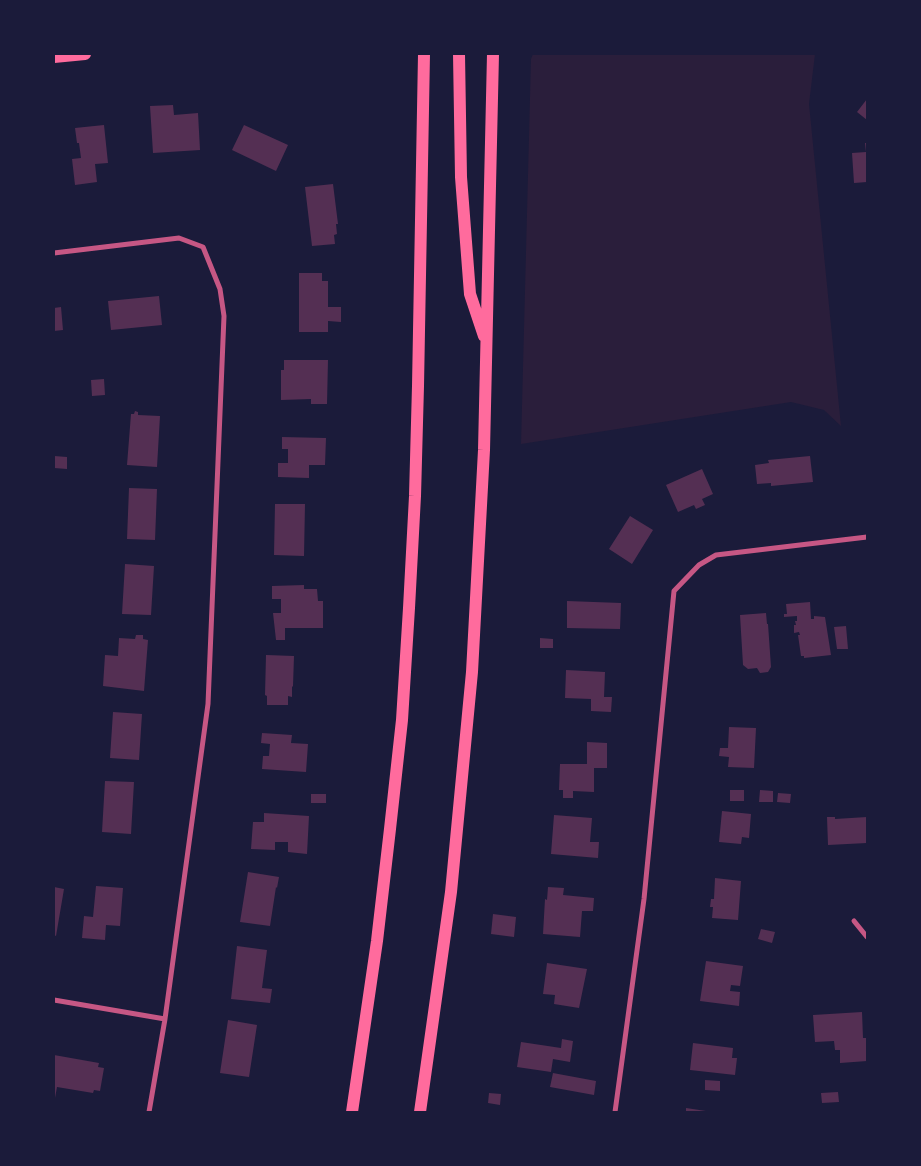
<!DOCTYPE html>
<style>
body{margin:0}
#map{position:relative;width:921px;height:1166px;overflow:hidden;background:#1b1b3a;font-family:"IBM Plex Serif",serif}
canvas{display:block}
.frame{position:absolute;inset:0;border:55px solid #1b1b3a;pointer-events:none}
</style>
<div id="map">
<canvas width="921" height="1166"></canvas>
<div class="frame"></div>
</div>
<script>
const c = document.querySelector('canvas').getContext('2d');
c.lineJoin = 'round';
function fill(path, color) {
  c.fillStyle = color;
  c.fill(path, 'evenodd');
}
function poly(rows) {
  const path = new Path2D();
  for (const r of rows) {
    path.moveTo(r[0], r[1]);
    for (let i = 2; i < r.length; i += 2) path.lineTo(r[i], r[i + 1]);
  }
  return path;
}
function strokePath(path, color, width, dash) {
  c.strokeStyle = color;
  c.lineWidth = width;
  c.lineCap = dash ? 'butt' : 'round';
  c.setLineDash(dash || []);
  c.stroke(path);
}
fill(poly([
 [533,54,815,54,809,104,841,426,824,410,791,402,521,444,531,59]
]), '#2a1e3b');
fill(poly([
 [867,99,867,120,857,112],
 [173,105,174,115,198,113,200,150,153,153,150,106],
 [104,125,108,163,95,164,97,182,75,185,72,159,81,158,79,143,77,143,75,128],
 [244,125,288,145,276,171,232,150],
 [865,143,867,143,867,182,854,183,852,153,866,152],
 [333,184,338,224,336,224,337,234,334,235,335,244,312,246,305,187],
 [299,273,322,273,322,281,328,281,328,307,341,307,341,322,328,321,328,332,299,332],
 [159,296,162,325,111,330,108,301],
 [61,307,63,330,54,331,54,308],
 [284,360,328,360,327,404,311,404,311,399,281,400,281,370,284,370],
 [104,379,105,395,92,396,91,380],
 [135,411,138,412,138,415,160,416,157,467,127,465,131,414,134,414],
 [282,437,326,438,325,465,309,465,309,478,278,477,278,463,288,463,288,449,282,449],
 [54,456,67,457,67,469,54,468],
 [810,456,813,482,771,486,771,483,757,484,755,465,769,463,768,460],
 [702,469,713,494,702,499,705,505,696,509,694,505,678,512,666,485],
 [129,488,157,489,155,540,127,539],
 [275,504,305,504,304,556,274,555],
 [630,516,653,530,632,564,609,549],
 [125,564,154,566,151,615,122,614],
 [304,585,304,589,317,589,318,601,323,601,323,628,285,628,285,640,276,640,273,613,281,613,281,599,272,599,272,586],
 [567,601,621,603,620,629,567,628],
 [810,602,811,619,814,619,814,616,825,617,831,655,804,658,804,656,801,656,798,635,800,635,799,632,794,633,794,625,796,625,795,621,797,621,797,616,784,617,784,614,787,614,786,604],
 [766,613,767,624,768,624,771,667,768,672,760,673,757,668,748,669,743,665,740,615],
 [846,626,848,649,837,649,834,627],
 [136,635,143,635,143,639,148,640,144,691,103,686,105,655,118,656,119,638,135,639],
 [540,638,553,639,553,648,540,648],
 [266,655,294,656,293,686,292,687,292,697,288,696,288,705,267,705,267,696,265,695],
 [566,670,605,672,604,697,612,697,611,712,591,711,591,699,565,698],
 [113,712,142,714,139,760,110,758],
 [729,727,756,728,754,768,728,767,729,757,719,756,720,748,728,748],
 [262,733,292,735,291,743,308,744,306,772,262,769,263,756,269,756,270,744,261,743],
 [587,742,607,743,607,768,594,768,594,792,573,791,573,798,563,798,563,790,559,790,560,764,587,764],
 [105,781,134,782,131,834,102,832],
 [730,790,744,790,744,801,730,801],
 [760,790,773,791,773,802,759,802],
 [778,793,791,794,790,803,777,802],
 [311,794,326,794,326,803,311,803],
 [722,811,751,814,749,838,742,837,741,844,719,842],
 [264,813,309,816,307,854,288,852,288,842,275,842,275,850,251,849,253,822,264,822],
 [554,815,592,818,590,842,599,842,598,858,551,854],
 [827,817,835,817,835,819,867,817,867,843,828,845],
 [248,872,279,877,277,888,276,887,270,926,240,922],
 [715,878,741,881,738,920,712,918,713,907,710,907,711,899,714,899],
 [96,886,123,888,120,926,106,925,105,940,82,938,84,916,93,917],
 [54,887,64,889,56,936,54,935],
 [548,887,564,888,563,895,594,898,593,911,582,911,580,937,543,934,545,899,547,900],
 [493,914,516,917,514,937,491,934],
 [761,929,775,932,772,943,758,939],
 [237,946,267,950,262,988,272,989,270,1003,231,999],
 [706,961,743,966,740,986,731,985,730,991,740,992,739,1006,700,1001],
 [547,963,587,969,579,1008,554,1004,555,995,543,994],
 [862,1012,863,1038,867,1038,867,1061,840,1063,840,1050,835,1050,834,1041,815,1042,813,1015],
 [228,1020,257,1025,249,1077,220,1073],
 [562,1039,573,1041,570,1062,553,1059,551,1072,517,1067,521,1042,561,1048],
 [693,1043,733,1048,732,1058,737,1058,735,1075,690,1070],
 [54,1055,99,1063,98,1067,104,1068,100,1091,94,1090,93,1093,57,1087,55,1098,54,1098],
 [553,1073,596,1081,594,1095,550,1087],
 [705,1080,720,1081,720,1091,705,1090],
 [838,1092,839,1102,822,1103,821,1093],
 [489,1093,501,1094,500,1105,488,1103],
 [686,1108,706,1111,706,1112,686,1112]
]), '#542f53');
strokePath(poly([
 [54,253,179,238,203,247,220,289,224,316,208,704,165,1019,149,1112],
 [854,921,867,937],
 [54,1000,165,1019],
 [615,1112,644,899,674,591,699,565,716,555,867,537]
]), '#c65784', 5);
strokePath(poly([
 [459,54,461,177,470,294,484,336],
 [54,57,85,54],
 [352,1112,377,941,390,829,402,720,409,608,415,496,418,386,424,54],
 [420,1112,451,892,472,672,484,450,493,54]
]), '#ff6b9d', 12);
</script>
